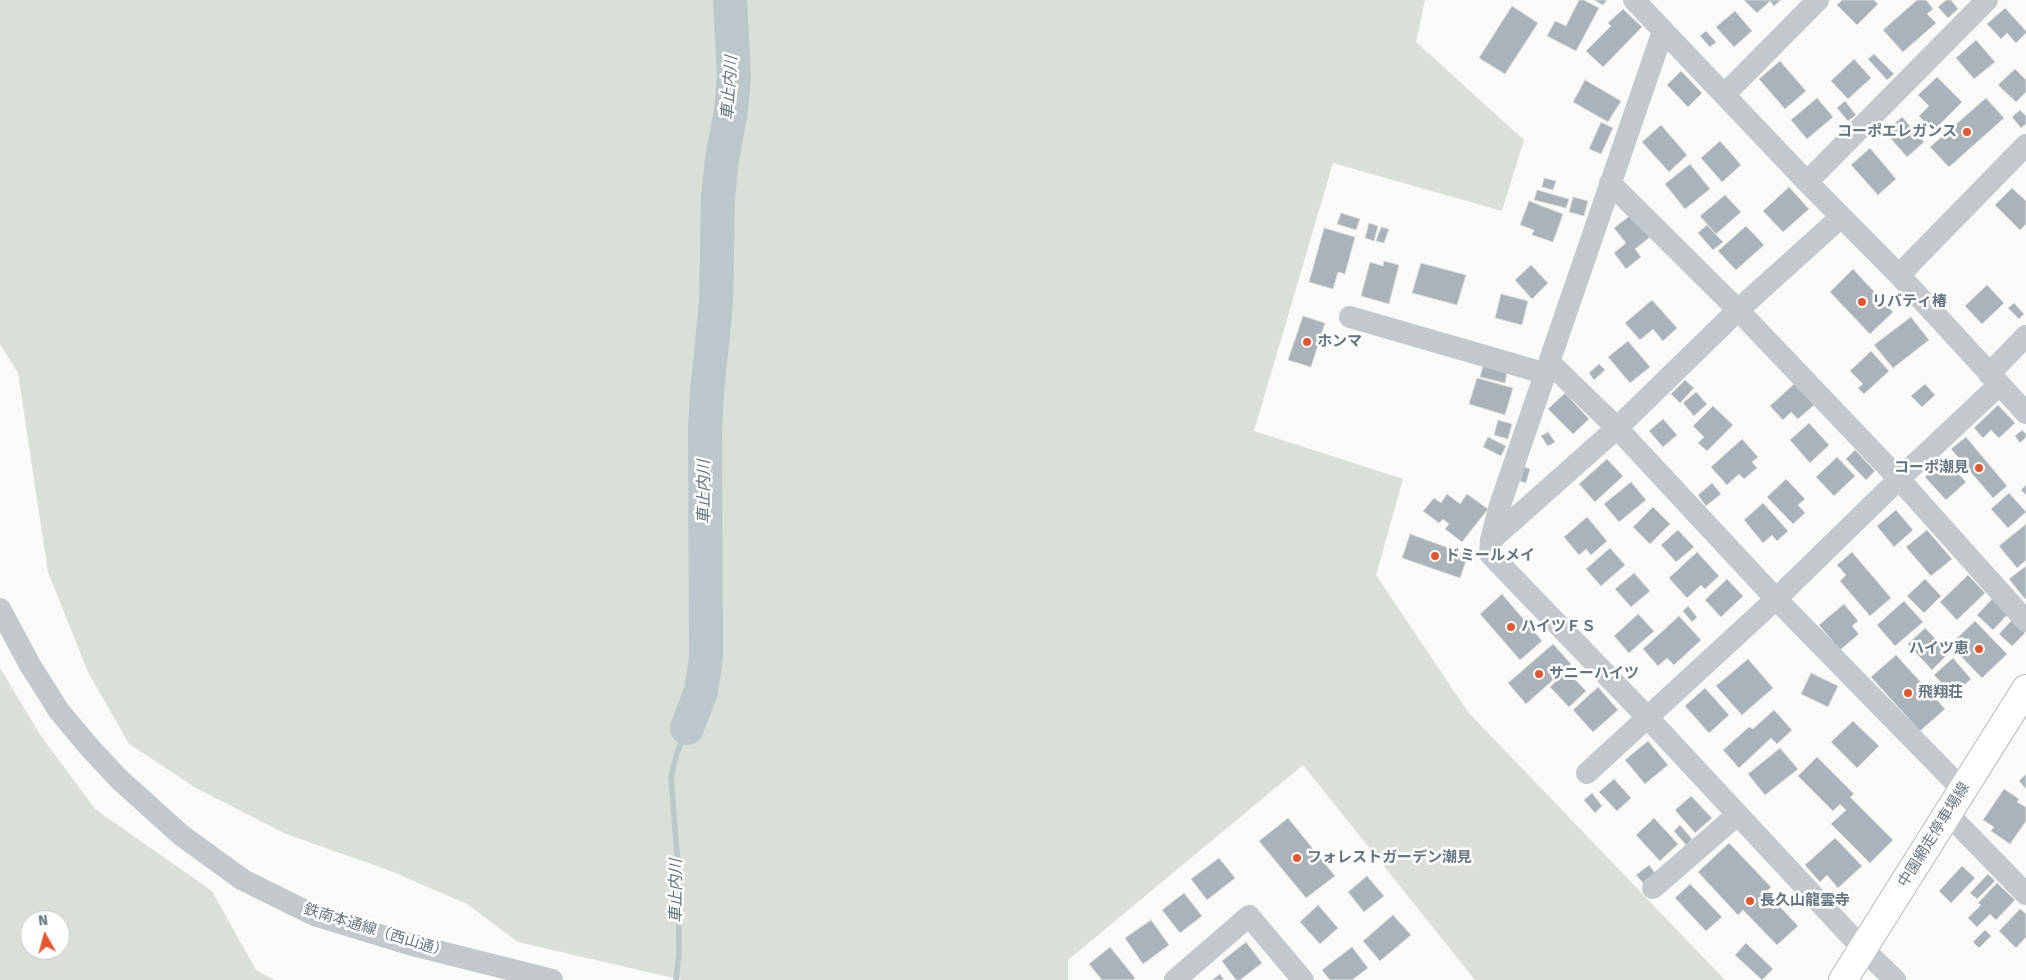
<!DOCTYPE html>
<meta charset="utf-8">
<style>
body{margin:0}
#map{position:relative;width:2026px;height:980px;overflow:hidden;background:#fafaf8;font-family:"Fira Sans",sans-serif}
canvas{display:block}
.north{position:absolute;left:20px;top:910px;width:50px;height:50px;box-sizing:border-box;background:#fff;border:1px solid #c1c8cd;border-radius:50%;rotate:353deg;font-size:14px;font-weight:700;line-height:20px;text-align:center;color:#657683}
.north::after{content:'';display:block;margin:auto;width:18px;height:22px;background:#e4572e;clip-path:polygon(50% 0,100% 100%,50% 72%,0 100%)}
</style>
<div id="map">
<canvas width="2026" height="980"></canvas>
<div class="north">N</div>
</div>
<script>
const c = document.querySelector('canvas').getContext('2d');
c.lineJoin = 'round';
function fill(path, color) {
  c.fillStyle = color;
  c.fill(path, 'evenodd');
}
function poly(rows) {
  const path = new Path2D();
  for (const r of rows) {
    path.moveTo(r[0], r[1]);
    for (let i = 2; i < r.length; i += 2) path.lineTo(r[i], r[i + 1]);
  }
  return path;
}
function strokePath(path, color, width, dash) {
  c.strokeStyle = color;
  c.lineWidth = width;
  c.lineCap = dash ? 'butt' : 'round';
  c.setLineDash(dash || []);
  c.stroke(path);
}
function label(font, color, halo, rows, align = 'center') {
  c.font = font + ' "Fira Sans","Noto Sans JP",sans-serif';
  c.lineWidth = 5;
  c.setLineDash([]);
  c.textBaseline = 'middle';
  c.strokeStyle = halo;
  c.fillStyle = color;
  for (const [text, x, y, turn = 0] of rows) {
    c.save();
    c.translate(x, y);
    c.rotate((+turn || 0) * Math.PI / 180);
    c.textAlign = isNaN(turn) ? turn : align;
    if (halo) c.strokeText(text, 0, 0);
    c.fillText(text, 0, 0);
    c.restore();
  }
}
fill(poly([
 [0,0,1425,0,1416,42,1524,140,1502,211,1333,163,1254,431,1403,479,1376,575,1468,712,1725,980,1475,980,1303,765,1068,960,1068,980,682,980,518,942,467,904,391,871,286,834,196,788,129,744,88,672,48,572,18,373,0,344],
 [0,668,41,736,95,809,212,891,256,970,274,980,0,980],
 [30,920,60,920,60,950,30,950]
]), '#dadfd7');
strokePath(poly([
 [676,980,679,954,678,867,671,777,677,753,687,728]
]), '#bbc7cb', 5.5);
strokePath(poly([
 [687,728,701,691,706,658,705,429,707,392,716,303,718,197,722,159,731,110,734,77,730,0]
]), '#bbc7cb', 34);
const building = poly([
 [1579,0,1584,0,1599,8,1576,51,1547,36,1555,21,1566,26,1579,0],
 [1594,0,1607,0,1603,5,1594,0],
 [1744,0,1781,0,1774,6,1770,1,1757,13,1744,0],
 [1842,0,1874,0,1878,4,1857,25,1837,5,1842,0],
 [1917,0,1926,0,1933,9,1927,14,1936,23,1903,52,1883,30,1917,0],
 [1946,0,1951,0,1958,9,1948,18,1938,7,1946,0],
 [1512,6,1538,23,1505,74,1479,58,1512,6],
 [2005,8,2026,31,2026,33,2016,43,2007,33,2001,39,1987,24,2005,8],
 [1623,9,1642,27,1603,67,1586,51,1611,26,1608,23,1623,9],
 [1735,11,1752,31,1734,47,1716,27,1735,11],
 [1706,31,1716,42,1710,47,1700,36,1706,31],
 [1976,40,1995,62,1974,79,1956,58,1976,40],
 [1874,54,1894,74,1887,80,1868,59,1874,54],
 [1854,59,1871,78,1848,99,1831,81,1854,59],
 [1780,61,1806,91,1785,109,1759,79,1780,61],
 [2015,69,2026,80,2026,92,2016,102,1998,85,2015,69],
 [1681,71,1702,93,1688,107,1667,85,1681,71],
 [1937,77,1962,102,1933,131,1919,116,1929,106,1918,95,1937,77],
 [1585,80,1621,101,1608,122,1573,102,1585,80],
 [1817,98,1833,117,1807,139,1791,120,1817,98],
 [1986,98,2004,118,1949,167,1930,147,1986,98],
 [1845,101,1856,115,1848,121,1837,108,1845,101],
 [2020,110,2026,116,2026,124,2021,128,2012,117,2020,110],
 [1902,117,1924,142,1907,157,1885,132,1902,117],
 [1601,122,1613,128,1601,154,1589,149,1601,122],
 [1661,125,1687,155,1669,172,1642,142,1661,125],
 [1720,141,1741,165,1722,182,1701,158,1720,141],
 [1870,148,1896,179,1878,195,1851,165,1870,148],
 [1690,164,1710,189,1685,209,1665,184,1690,164],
 [1544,178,1556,181,1553,190,1542,187,1544,178],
 [1789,187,1809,209,1783,232,1763,211,1789,187],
 [2012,188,2026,201,2026,224,2020,230,1995,205,2012,188],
 [1537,190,1569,199,1566,208,1534,200,1537,190],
 [1725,195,1741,212,1716,234,1700,216,1725,195],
 [1573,197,1588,201,1584,216,1569,212,1573,197],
 [1529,201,1563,214,1553,242,1532,235,1534,230,1520,225,1529,201],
 [1341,213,1360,219,1356,230,1337,224,1341,213],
 [1632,214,1650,237,1635,249,1641,257,1626,269,1614,253,1626,243,1614,228,1632,214],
 [1369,223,1378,226,1374,241,1365,238,1369,223],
 [1707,225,1723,242,1713,250,1698,233,1707,225],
 [1746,226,1764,245,1736,270,1718,251,1746,226],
 [1381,227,1389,229,1384,243,1376,241,1381,227],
 [1324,228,1355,237,1345,274,1338,272,1333,289,1309,282,1324,228],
 [1384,261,1399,265,1389,304,1361,296,1370,262,1383,266,1384,261],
 [1421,263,1466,275,1457,305,1412,293,1421,263],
 [1531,265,1548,283,1532,299,1515,280,1531,265],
 [1853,269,1893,312,1870,334,1830,292,1853,269],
 [1987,285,2004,303,1982,324,1965,306,1987,285],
 [1501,294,1528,301,1522,325,1495,318,1501,294],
 [1652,300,1677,328,1663,341,1653,329,1640,340,1625,323,1652,300],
 [2014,303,2024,314,2019,319,2008,308,2014,303],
 [1303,316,1325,323,1311,367,1288,360,1303,316],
 [1911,317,1929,340,1893,368,1874,345,1911,317],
 [1628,341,1650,367,1630,383,1608,357,1628,341],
 [1871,351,1889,371,1864,394,1858,388,1863,384,1850,371,1871,351],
 [1599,364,1605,370,1594,380,1589,373,1599,364],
 [1483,366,1507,372,1505,383,1480,377,1483,366],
 [1477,378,1513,388,1505,415,1469,404,1477,378],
 [1685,380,1694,388,1680,403,1671,394,1685,380],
 [1795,383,1814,405,1798,419,1791,412,1783,420,1770,406,1795,383],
 [1925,384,1935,395,1922,407,1911,396,1925,384],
 [1696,392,1707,404,1694,416,1683,403,1696,392],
 [1565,393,1589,419,1573,434,1548,409,1565,393],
 [1998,405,2015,423,1999,438,1991,430,1983,438,1974,428,1998,405],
 [1713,406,1733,425,1707,451,1698,443,1704,437,1693,426,1713,406],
 [1663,419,1677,435,1663,447,1649,431,1663,419],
 [1498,420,1512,424,1508,439,1494,435,1498,420],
 [1809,423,1829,445,1810,463,1790,440,1809,423],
 [2022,430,2026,434,2026,437,2020,443,2015,436,2022,430],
 [1548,432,1555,442,1548,446,1541,436,1548,432],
 [1488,437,1506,446,1501,456,1483,447,1488,437],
 [1966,437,2007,486,1993,498,1951,449,1966,437],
 [1742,439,1758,457,1752,462,1757,468,1744,479,1739,474,1727,485,1711,467,1742,439],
 [1855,450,1875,471,1866,480,1846,459,1855,450],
 [1837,457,1855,476,1834,496,1816,477,1837,457],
 [1607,459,1623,476,1595,502,1579,484,1607,459],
 [1940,464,1948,473,1953,468,1966,482,1946,500,1925,477,1940,464],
 [1524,467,1530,469,1526,483,1520,481,1524,467],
 [1786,479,1805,499,1798,505,1805,513,1793,524,1767,497,1786,479],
 [1631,482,1646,500,1619,522,1604,504,1631,482],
 [1712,483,1721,494,1706,506,1698,495,1712,483],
 [2026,485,2026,495,2021,490,2026,485],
 [2009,493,2026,512,2008,528,1991,509,2009,493],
 [1447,494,1460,504,1467,494,1488,509,1462,542,1445,529,1449,524,1443,519,1439,523,1423,511,1434,498,1441,503,1447,494],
 [1763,503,1788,531,1777,541,1772,535,1763,543,1744,520,1763,503],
 [1653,507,1670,524,1650,544,1633,527,1653,507],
 [1896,510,1913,530,1894,547,1877,526,1896,510],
 [1587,517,1607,541,1591,555,1586,549,1579,555,1564,537,1587,517],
 [2026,524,2026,560,2017,568,1999,546,2026,524],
 [1678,530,1694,547,1676,562,1661,545,1678,530],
 [1927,530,1952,559,1931,576,1906,547,1927,530],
 [1410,534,1468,555,1460,578,1402,558,1410,534],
 [1610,548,1625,565,1601,586,1586,569,1610,548],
 [1697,552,1719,576,1705,589,1701,585,1687,598,1669,578,1697,552],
 [1852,552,1891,598,1870,616,1840,581,1846,575,1837,565,1852,552],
 [2026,566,2026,598,2025,599,2009,579,2026,566],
 [1634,573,1650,591,1631,607,1615,589,1634,573],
 [1968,575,1985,593,1957,620,1940,602,1968,575],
 [1727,579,1743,596,1721,617,1705,600,1727,579],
 [1925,579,1941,596,1924,613,1907,596,1925,579],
 [1502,594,1542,641,1520,660,1480,614,1502,594],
 [1993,598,2009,613,1993,630,1977,615,1993,598],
 [1904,601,1923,622,1895,646,1877,625,1904,601],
 [1844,604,1858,621,1852,626,1859,634,1840,650,1819,625,1844,604],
 [1688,606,1697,617,1692,622,1683,611,1688,606],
 [1638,614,1654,631,1629,653,1614,636,1638,614],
 [1679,616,1701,640,1674,665,1667,658,1658,666,1643,649,1679,616],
 [2012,620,2025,633,2012,646,1999,634,2012,620],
 [1975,621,2007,654,1982,678,1950,645,1975,621],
 [1925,628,1949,653,1932,670,1908,644,1925,628],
 [1553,644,1571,664,1526,704,1508,683,1553,644],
 [1896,655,1945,709,1920,731,1871,677,1896,655],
 [1953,658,1971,679,1953,695,1934,675,1953,658],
 [1748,659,1773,688,1742,715,1716,686,1748,659],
 [1567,671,1586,691,1569,707,1550,687,1567,671],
 [1811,673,1838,686,1828,707,1801,694,1811,673],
 [1598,687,1618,710,1593,732,1573,710,1598,687],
 [1705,688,1729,715,1709,733,1685,706,1705,688],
 [1774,710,1792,730,1777,744,1771,738,1739,768,1723,750,1749,727,1753,729,1774,710],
 [1853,721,1879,746,1857,768,1831,742,1853,721],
 [1648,741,1668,765,1645,784,1625,760,1648,741],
 [1780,748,1798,769,1765,795,1748,774,1780,748],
 [1817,757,1854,794,1850,797,1893,840,1870,863,1831,824,1846,810,1840,804,1833,811,1798,776,1817,757],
 [2026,774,2026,789,2019,781,2026,774],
 [1614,779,1631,798,1617,811,1599,792,1614,779],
 [2004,789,2019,799,2017,802,2026,807,2026,821,2010,844,1991,831,1994,827,1983,820,2004,789],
 [1592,793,1602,806,1595,813,1584,800,1592,793],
 [1691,796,1712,818,1695,833,1675,810,1691,796],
 [1288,818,1335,876,1306,898,1259,841,1288,818],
 [1654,818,1678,844,1660,861,1636,835,1654,818],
 [1680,825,1692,839,1686,845,1674,831,1680,825],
 [1835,838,1862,866,1838,888,1827,875,1820,882,1805,865,1835,838],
 [1729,843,1771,887,1766,892,1798,926,1777,945,1743,910,1738,915,1698,872,1729,843],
 [1219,858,1235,878,1207,900,1191,879,1219,858],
 [1649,865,1656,874,1644,884,1636,875,1649,865],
 [1962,866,1975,878,1951,903,1939,891,1962,866],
 [1988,874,1995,881,1977,899,1970,893,1988,874],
 [1367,876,1384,896,1364,912,1348,892,1367,876],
 [1997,883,2015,900,1996,920,1990,914,1977,927,1968,918,1981,905,1978,903,1997,883],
 [1690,884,1722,917,1706,931,1675,898,1690,884],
 [1184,893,1202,916,1180,933,1162,910,1184,893],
 [1318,905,1338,928,1320,944,1300,922,1318,905],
 [2020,909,2026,914,2026,937,2016,948,1999,931,2020,909],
 [1393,915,1411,935,1380,961,1363,941,1393,915],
 [1151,920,1169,945,1143,964,1125,938,1151,920],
 [1985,930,1991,936,1979,948,1973,942,1985,930],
 [1246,942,1262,963,1240,980,1236,980,1222,961,1246,942],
 [1746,943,1773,969,1762,980,1735,955,1746,943],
 [1110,947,1135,978,1133,980,1102,980,1089,964,1110,947],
 [1352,947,1368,968,1352,980,1330,980,1322,970,1352,947],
 [1220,974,1224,980,1212,980,1220,974]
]);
fill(building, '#aab3b9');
strokePath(building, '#dcdcda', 1);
const major = poly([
 [1843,980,2026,689]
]);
strokePath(major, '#b5babe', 30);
strokePath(poly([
 [1634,0,1807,182,1899,275,2026,413],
 [1663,31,1500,505,1491,540,1490,554,1648,718,1862,948,1895,980],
 [1725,94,1818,0],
 [1807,182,1987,0],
 [1610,183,1738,310,1899,479,2026,621],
 [1899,275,2026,145],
 [1350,317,1547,374],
 [1550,363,1617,428,1776,599,1963,790],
 [1989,374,2026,336],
 [1491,540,1617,428,1738,310,1841,217],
 [0,609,30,665,59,711,90,748,119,779,181,835,243,880,314,915,409,944,552,980],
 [1587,773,1776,599,1899,479,1999,385],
 [1948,814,2026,894],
 [1653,888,1737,815],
 [1175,980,1249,916,1303,980]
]), '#c3c8cc', 22);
strokePath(major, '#fff', 28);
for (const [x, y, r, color] of [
 [1967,132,5,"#e4572e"],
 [1862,302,5,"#e4572e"],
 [1307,342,5,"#e4572e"],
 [1979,468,5,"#e4572e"],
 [1435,556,5,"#e4572e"],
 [1511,627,5,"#e4572e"],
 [1979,649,5,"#e4572e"],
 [1539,674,5,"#e4572e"],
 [1908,693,5,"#e4572e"],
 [1297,858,5,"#e4572e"],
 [1750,901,5,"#e4572e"]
]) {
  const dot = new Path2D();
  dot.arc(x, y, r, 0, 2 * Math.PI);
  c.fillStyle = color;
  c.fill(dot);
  strokePath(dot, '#fff', 2);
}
label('bold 15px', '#657683', '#fff', [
 ["コーポエレガンス",1957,132,"right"],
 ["リバティ椿",1872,302],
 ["ホンマ",1317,342],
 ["コーポ潮見",1969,468,"right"],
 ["ドミールメイ",1445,556],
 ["ハイツＦＳ",1521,627],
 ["ハイツ恵",1969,649,"right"],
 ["サニーハイツ",1549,674],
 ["飛翔荘",1918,693],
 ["フォレストガーデン潮見",1307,858],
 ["長久山龍雲寺",1760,901]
], 'left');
label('15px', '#657683', '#fff', [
 ["中園網走停車場線",1934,835,-58],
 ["鉄南本通線（西山通）",376,931,17]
]);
label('italic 16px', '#60757c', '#fff', [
 ["車止内川",730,88,-86],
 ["車止内川",705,492,-90],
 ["車止内川",677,891,-90]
]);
</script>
